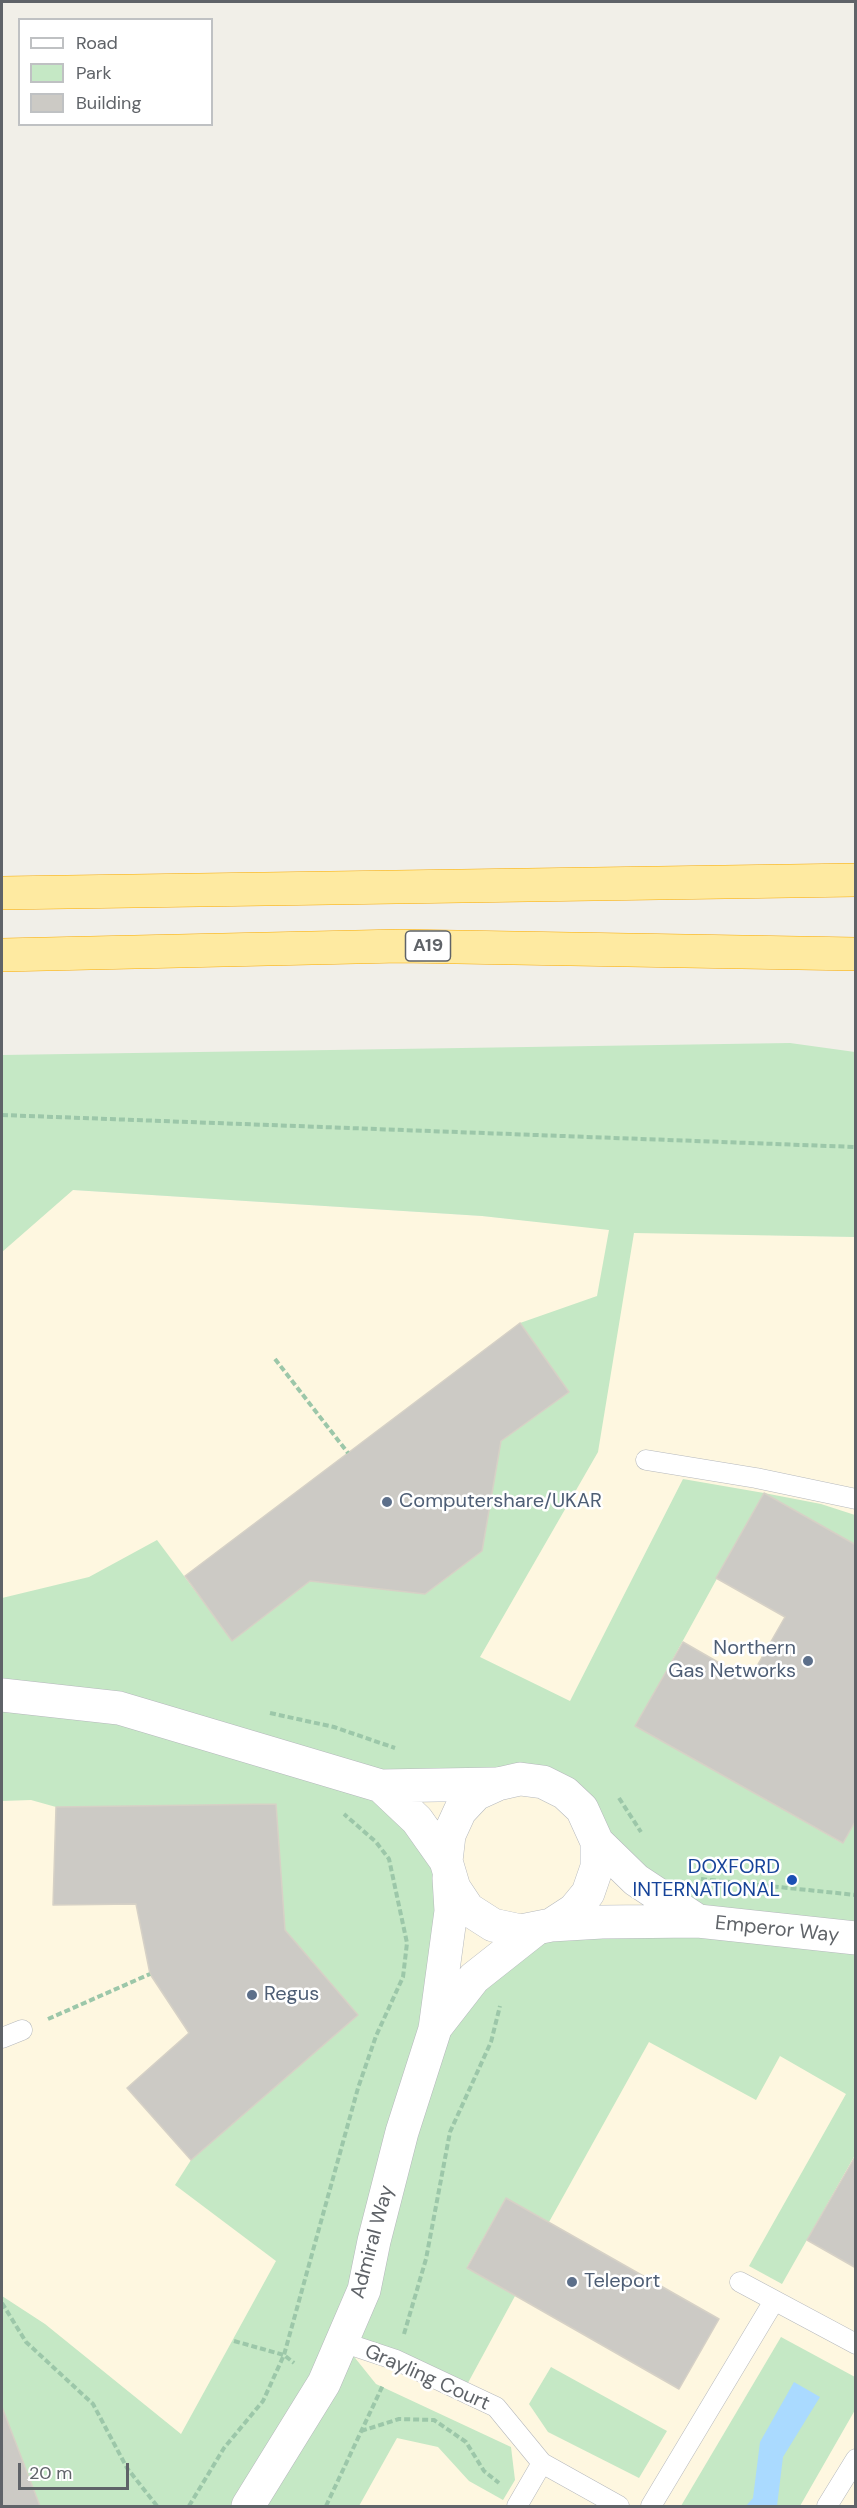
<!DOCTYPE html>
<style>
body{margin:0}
#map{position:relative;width:857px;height:2508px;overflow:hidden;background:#f1efe8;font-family:"DM Sans",sans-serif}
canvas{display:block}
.frame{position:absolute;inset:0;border:3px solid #5f6368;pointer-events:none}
.legend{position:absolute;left:18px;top:18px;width:195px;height:108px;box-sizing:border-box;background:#fff;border:2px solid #bfc1c3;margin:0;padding:8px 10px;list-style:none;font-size:18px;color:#5f6368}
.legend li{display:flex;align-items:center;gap:12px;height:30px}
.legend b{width:30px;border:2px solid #bfc1c3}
.scale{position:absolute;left:18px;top:2463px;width:111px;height:27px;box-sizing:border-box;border:3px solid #5f6368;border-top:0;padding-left:8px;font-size:18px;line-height:21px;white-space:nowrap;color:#5f6368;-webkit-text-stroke:4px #fff;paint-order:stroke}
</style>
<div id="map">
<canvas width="857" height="2508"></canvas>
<div class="frame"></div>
<ul class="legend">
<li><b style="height:8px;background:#fff"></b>Road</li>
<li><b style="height:16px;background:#c5e8c5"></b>Park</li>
<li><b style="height:16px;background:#cccac5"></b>Building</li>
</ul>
<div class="scale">20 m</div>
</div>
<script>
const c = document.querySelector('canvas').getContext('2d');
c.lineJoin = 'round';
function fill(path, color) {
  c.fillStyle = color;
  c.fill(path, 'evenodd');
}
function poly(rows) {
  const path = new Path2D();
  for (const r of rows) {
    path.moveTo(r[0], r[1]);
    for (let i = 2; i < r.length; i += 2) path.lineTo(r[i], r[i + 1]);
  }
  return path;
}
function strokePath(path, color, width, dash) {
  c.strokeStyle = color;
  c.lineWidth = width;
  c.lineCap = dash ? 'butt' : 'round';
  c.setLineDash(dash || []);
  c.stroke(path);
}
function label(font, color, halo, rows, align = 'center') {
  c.font = font + ' "DM Sans",sans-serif';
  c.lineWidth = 5;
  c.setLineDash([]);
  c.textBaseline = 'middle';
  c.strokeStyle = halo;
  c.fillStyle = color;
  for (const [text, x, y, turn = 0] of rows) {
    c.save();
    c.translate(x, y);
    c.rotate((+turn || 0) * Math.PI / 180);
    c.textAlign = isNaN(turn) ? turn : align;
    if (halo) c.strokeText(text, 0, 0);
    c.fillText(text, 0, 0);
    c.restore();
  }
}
fill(poly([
 [2,1178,73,1190,482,1216,634,1232,855,1237,855,2506,2,2506]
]), '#fef7e0');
fill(poly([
 [790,1043,855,1052,855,1237,634,1233,598,1452,480,1657,570,1701,683,1479,764,1493,821,1504,855,1515,855,1545,764,1493,636,1726,842,1843,855,1820,855,2155,782,2284,749,2266,846,2094,780,2056,756,2100,649,2042,549,2222,506,2198,467,2267,515,2296,463,2392,343,2343,376,2384,511,2447,515,2480,503,2500,469,2481,438,2447,397,2438,359,2506,40,2506,2,2407,2,2296,45,2324,181,2434,276,2261,175,2185,191,2160,358,2015,285,1930,276,1804,56,1807,31,1800,2,1801,2,1598,89,1577,157,1540,232,1640,310,1581,425,1594,482,1551,501,1441,569,1392,520,1323,597,1296,609,1230,482,1216,73,1190,2,1252,2,1055],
 [382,1786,565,1793,697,1921,536,1929,435,2027,446,1861],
 [781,2337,855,2377,855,2410,800,2506,681,2506],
 [551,2367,667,2431,639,2478,548,2432,529,2404]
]), '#c5e8c5');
fill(poly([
 [794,2382,820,2397,783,2457,777,2506,746,2506,753,2498,760,2442]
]), '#aadaff');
const building = poly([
 [520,1323,569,1392,501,1441,482,1551,425,1594,310,1581,232,1641,185,1576,520,1323],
 [764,1493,856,1545,856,1820,843,1843,635,1726,683,1642,749,1680,785,1617,716,1578,764,1493],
 [276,1804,285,1930,358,2015,191,2160,127,2088,189,2033,150,1974,136,1904,53,1905,56,1807,276,1804],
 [856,2155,856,2268,807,2240,856,2155],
 [506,2198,719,2319,679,2389,467,2268,506,2198],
 [2,2407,40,2506,2,2506,2,2407]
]);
fill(building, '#cccac5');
strokePath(building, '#d6d1c6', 1.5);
const service = poly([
 [646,1460,756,1478,856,1499],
 [2,2038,22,2030],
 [740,2282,856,2344],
 [342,2342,396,2360,496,2407,542,2463,619,2506],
 [517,2506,542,2463],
 [651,2506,774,2301],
 [827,2506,856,2459]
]);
const minor = poly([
 [2,1695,119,1708,381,1786,496,1784],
 [381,1786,417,1820,446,1861],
 [698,1921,636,1880,597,1842,582,1809,565,1793,543,1782,520,1779,498,1784,476,1794,460,1811,449,1835,446,1861,454,1888,468,1909,493,1925,521,1931,551,1925,602,1922,698,1921,856,1938],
 [551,1925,574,1910,588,1893,597,1867,597,1842],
 [435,2028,474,1978,536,1929],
 [248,2506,324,2383,364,2290,374,2241,402,2132,435,2029,451,1911,449,1878]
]);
const trunk = poly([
 [2,893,856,880],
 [2,955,400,946,856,954]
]);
strokePath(service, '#b5b8bc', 21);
strokePath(minor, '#b5b8bc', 34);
strokePath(trunk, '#f9ab00', 34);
strokePath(poly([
 [2,1115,856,1147],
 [275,1359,348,1453],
 [270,1713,334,1727,395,1748],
 [619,1798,641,1832],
 [701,1879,856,1895],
 [48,2019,150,1974],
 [2,2303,26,2342,93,2404,127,2468,157,2506],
 [404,2334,426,2259,450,2132,491,2042,500,2006],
 [234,2341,284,2355,294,2363],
 [361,2431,399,2419,434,2420,466,2442,484,2471,499,2483],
 [189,2506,224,2448,263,2401,284,2355,358,2088,376,2036,403,1977,407,1943,389,1859,376,1842,344,1814],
 [326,2506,383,2385]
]), '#9cc7a9', 4, [6, 3]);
strokePath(service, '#fff', 20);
strokePath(minor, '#fff', 33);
strokePath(trunk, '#feeaa1', 33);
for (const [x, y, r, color] of [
 [387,1502,6,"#5c6f8a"],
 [808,1661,6,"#5c6f8a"],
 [792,1880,6,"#1a4fb4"],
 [252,1995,6,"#5c6f8a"],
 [572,2282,6,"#5c6f8a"]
]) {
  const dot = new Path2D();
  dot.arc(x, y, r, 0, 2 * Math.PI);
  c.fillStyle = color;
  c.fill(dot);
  strokePath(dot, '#fff', 2);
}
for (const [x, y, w] of [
 [428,946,45]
]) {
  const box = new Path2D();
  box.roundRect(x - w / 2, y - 15, w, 30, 4.5);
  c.fillStyle = '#fff';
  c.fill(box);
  strokePath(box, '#5f6368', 1.5);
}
label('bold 18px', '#5f6368', null, [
 ["A19",428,946]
]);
label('20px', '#4e5e75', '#fff', [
 ["Computershare/UKAR",399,1502],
 ["Northern",796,1649,"right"],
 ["Gas Networks",796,1672,"right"],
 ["Regus",264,1995],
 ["Teleport",584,2282]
], 'left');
label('20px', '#164399', '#fff', [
 ["DOXFORD",780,1868],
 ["INTERNATIONAL",780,1891]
], 'right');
label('20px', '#5f6368', '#fff', [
 ["Emperor Way",777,1930,6],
 ["Admiral Way",373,2242,-75],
 ["Grayling Court",427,2378,24]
]);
</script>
